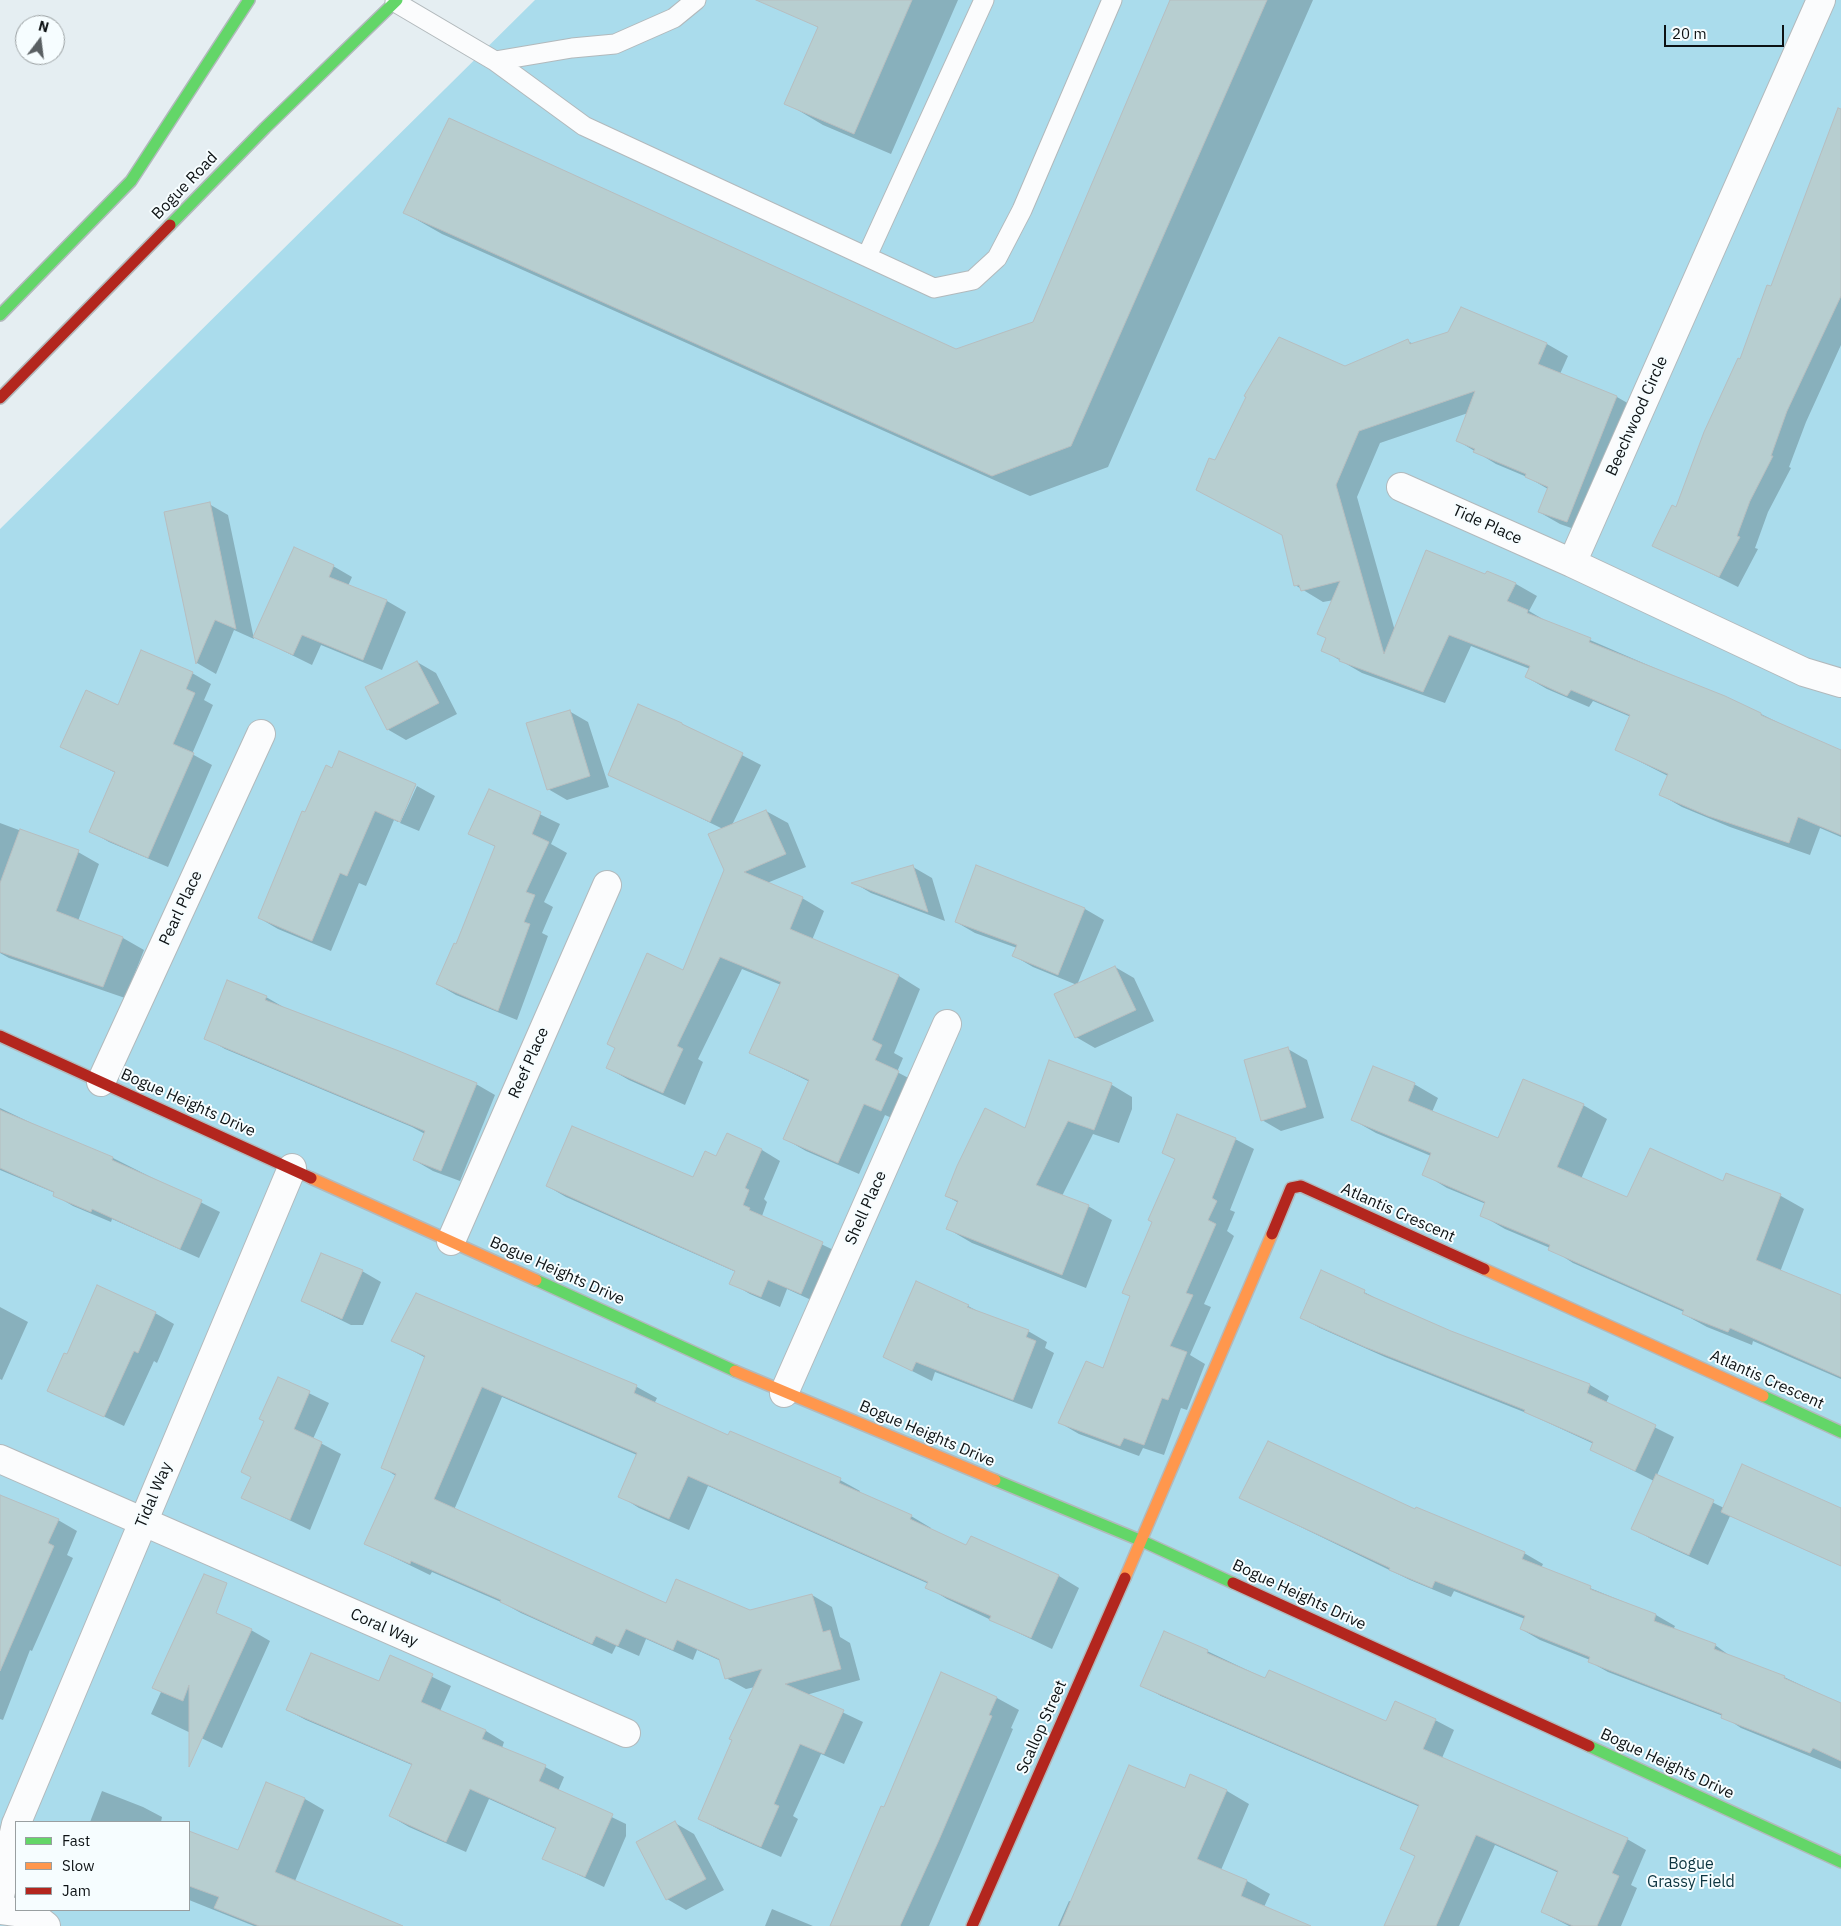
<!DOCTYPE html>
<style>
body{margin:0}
#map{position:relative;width:1841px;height:1926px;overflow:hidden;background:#e5eef2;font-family:"IBM Plex Sans",sans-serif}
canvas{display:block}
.legend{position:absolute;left:15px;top:1821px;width:175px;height:90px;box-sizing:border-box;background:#f6fdff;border:1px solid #999fa1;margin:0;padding:6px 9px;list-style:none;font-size:15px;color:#0d1214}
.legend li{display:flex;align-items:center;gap:10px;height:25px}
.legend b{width:25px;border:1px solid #999fa1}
.north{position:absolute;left:15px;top:15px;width:50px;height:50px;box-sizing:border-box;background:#f6fdff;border:1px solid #999fa1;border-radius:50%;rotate:15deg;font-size:14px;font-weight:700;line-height:20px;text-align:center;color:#0d1214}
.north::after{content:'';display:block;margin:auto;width:18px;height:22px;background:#595f62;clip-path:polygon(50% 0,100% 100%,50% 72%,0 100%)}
.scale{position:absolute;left:1664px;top:25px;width:120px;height:22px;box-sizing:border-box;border:2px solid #0d1214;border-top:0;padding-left:6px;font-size:15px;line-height:18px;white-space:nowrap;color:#0d1214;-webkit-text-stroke:4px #f6fdff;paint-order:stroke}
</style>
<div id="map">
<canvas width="1841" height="1926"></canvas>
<ul class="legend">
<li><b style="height:6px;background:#63d668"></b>Fast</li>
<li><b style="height:6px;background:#ff974d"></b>Slow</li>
<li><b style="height:6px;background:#b3261e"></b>Jam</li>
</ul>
<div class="north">N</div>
<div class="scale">20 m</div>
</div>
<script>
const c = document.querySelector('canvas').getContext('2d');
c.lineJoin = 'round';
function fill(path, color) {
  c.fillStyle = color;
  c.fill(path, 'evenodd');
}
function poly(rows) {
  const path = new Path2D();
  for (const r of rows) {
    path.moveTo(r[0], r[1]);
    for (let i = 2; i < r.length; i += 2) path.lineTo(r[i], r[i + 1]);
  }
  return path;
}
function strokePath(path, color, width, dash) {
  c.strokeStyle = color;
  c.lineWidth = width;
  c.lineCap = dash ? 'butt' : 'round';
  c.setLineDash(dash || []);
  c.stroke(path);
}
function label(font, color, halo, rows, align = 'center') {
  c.font = font + ' "IBM Plex Sans",sans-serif';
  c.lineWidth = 4;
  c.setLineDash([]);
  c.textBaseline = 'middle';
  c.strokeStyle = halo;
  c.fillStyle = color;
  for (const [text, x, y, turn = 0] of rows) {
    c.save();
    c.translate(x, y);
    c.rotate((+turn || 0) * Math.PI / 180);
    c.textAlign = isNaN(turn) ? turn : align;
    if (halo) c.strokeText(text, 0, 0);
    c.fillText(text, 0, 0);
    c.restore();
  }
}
fill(poly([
 [535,0,1841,0,1841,1926,0,1926,0,529],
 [16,1822,189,1822,189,1910,16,1910]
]), '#aadcec');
fill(poly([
 [816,0,958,0,891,154,823,125,786,103,819,28,807,21],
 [1172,0,1313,0,1108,467,1030,496,442,234,405,213,956,351,1034,323],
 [1841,136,1841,345,1806,422,1789,467,1791,468,1768,512,1755,548,1758,549,1738,587,1654,545,1677,508,1771,288],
 [1407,341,1414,344,1547,344,1568,356,1560,374,1617,397,1638,409,1588,534,1560,524,1539,512,1548,489,1527,477,1496,464,1458,441,1468,413,1380,443,1357,497,1395,631,1486,576,1487,572,1516,584,1537,596,1529,611,1546,621,1761,714,1841,754,1841,837,1820,828,1810,855,1730,827,1682,807,1661,795,1668,776,1617,750,1631,717,1593,701,1589,707,1547,689,1526,677,1530,669,1471,646,1445,703,1362,673,1322,650,1327,638,1334,600,1323,602,1295,585,1284,535,1215,462,1345,368],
 [209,504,228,515,254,639,234,630,216,674,197,663,165,513],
 [333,566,352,577,348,586,387,601,406,612,382,670,321,645,312,665,255,637],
 [417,662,436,673,457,714,406,740,387,729],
 [192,673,211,684,204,700,213,705,192,754,212,765,168,867,109,842,90,831,116,773,62,746,118,707],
 [569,711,588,722,609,787,567,800,548,789],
 [682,724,761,765,732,825,766,811,788,823,806,867,767,883,802,898,824,911,812,940,899,976,920,989,894,1053,903,1058,897,1072,920,1084,903,1123,885,1115,859,1174,806,1151,785,1139,810,1082,751,1053,781,985,742,969,698,1059,703,1062,685,1105,629,1080,608,1068,683,971,725,870,723,829,610,774],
 [340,753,416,785,398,822,394,820,366,886,359,883,331,951,278,929,259,918],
 [417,786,435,796,419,831,400,823],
 [490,790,560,824,551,844,567,853,544,902,553,907,542,933,548,936,517,1020,456,995,437,984,456,945,496,847,470,833],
 [0,823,78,852,99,864,78,921,123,938,144,950,125,998,9,958,0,953],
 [913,867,932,878,945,921,871,893,854,883],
 [977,867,1085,909,1104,920,1077,985,1033,967,1014,956,1017,948,975,933,956,922],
 [1115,967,1134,978,1154,1021,1095,1048,1076,1037],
 [266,997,285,1008,476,1084,495,1095,460,1181,433,1171,414,1160,425,1134,412,1127,225,1049,206,1038],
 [1288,1049,1307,1060,1324,1118,1281,1131,1262,1120],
 [1107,1082,1132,1097,1132,1109,1119,1143,1093,1134,1062,1196,1088,1206,1112,1220,1086,1288,972,1243,948,1229,959,1203,946,1196,1025,1129],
 [1414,1084,1438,1098,1432,1112,1499,1140,1583,1105,1607,1119,1581,1179,1628,1199,1724,1183,1727,1174,1781,1196,1804,1209,1780,1272,1841,1300,1841,1379,1753,1341,1752,1345,1707,1327,1683,1314,1684,1312,1573,1263,1550,1248,1505,1229,1481,1215,1486,1204,1447,1188,1424,1174,1431,1156,1376,1133,1353,1120],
 [0,1108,46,1130,113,1158,220,1212,199,1258,112,1219,111,1222,73,1206,54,1195,55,1193,0,1170],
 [1235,1139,1254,1149,1230,1210,1235,1212,1227,1231,1234,1236,1204,1304,1211,1307,1190,1355,1205,1364,1187,1410,1181,1408,1164,1455,1143,1448,1139,1456,1079,1434,1060,1423,1104,1370,1131,1297,1124,1292,1153,1221,1176,1160,1164,1153],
 [762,1150,780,1161,764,1199,767,1202,762,1216,842,1254,820,1304,787,1289,780,1307,750,1294,731,1283,736,1272,566,1197,547,1186,694,1179,717,1158],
 [362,1271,381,1282,363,1325,351,1325,302,1301],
 [1364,1292,1383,1302,1451,1332,1590,1385,1609,1396,1606,1403,1674,1437,1657,1475,1724,1508,1841,1510,1841,1566,1730,1516,1708,1565,1651,1539,1633,1528,1654,1481,1592,1450,1594,1444,1529,1414,1385,1357,1320,1328,1302,1318],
 [416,1294,637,1387,657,1398,654,1404,729,1436,730,1432,840,1480,860,1491,859,1493,911,1516,931,1528,930,1530,967,1546,971,1538,1059,1576,1079,1588,1052,1649,947,1599,927,1587,929,1584,708,1486,689,1530,639,1508,620,1496,637,1455,502,1397,454,1510,666,1605,750,1612,812,1595,832,1607,840,1637,850,1643,860,1680,806,1695,863,1722,844,1764,821,1754,793,1816,798,1819,781,1857,720,1830,700,1819,755,1687,746,1689,726,1678,721,1661,697,1650,693,1660,646,1639,639,1656,616,1646,612,1654,521,1613,501,1602,432,1572,430,1575,366,1544,396,1476,382,1467,426,1358,393,1340],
 [968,1306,985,1315,1028,1331,1047,1342,1045,1348,1054,1353,1032,1409,935,1372,932,1381,884,1357],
 [0,1307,28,1322,2,1380,0,1379],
 [155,1313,174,1324,157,1363,154,1361,124,1426,48,1390,67,1356],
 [278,1378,329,1403,313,1439,341,1454,310,1530,243,1498,252,1477],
 [1241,1498,1416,1511,1524,1553,1543,1564,1541,1568,1656,1615,1675,1626,1673,1630,1715,1645,1733,1658,1784,1677,1841,1704,1841,1769,1741,1728,1723,1716,1608,1672,1590,1662,1590,1660,1540,1640,1521,1629,1525,1619,1454,1591,1451,1597,1410,1580],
 [0,1517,58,1520,77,1531,67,1555,73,1558,32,1651,30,1650,3,1720,0,1719],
 [251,1630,270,1641,222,1748,151,1714,161,1692,154,1687],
 [1207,1651,1266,1679,1387,1723,1435,1720,1454,1730,1442,1758,1627,1839,1646,1850,1631,1885,1637,1888,1621,1926,1569,1926,1542,1912,1559,1873,1495,1845,1459,1926,1386,1926,1416,1857,1402,1849,1420,1807,1161,1696,1142,1685],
 [391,1657,451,1686,440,1711,486,1731,504,1742,502,1748,545,1767,564,1777,558,1791,626,1824,626,1836,604,1887,543,1858,556,1829,489,1799,466,1852,409,1827,390,1816,412,1765,306,1720,287,1710,379,1683],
 [941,1674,997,1698,1019,1710,1011,1728,1013,1729,961,1852,929,1926,831,1926,884,1809],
 [1191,1776,1227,1791,1249,1804,1221,1870,1247,1881,1270,1894,1264,1907,1297,1926,1058,1926,1069,1901,1072,1902,1185,1790],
 [267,1783,305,1799,324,1810,295,1881,395,1926,254,1926,189,1900,189,1833,239,1852],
 [102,1791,143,1807,162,1817,161,1822,90,1822],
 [675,1823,694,1834,724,1890,686,1910,667,1899],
 [772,1909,813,1926,765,1926]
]), '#0003');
const building = poly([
 [756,0,912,0,854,134,784,104,818,27,756,0],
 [1170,0,1267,0,1071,446,992,476,403,213,449,118,956,349,1033,322,1170,0],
 [1838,108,1841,109,1841,296,1787,411,1771,456,1773,456,1750,501,1737,536,1740,537,1719,577,1652,546,1672,505,1676,507,1704,432,1738,358,1740,359,1767,285,1771,286,1838,108],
 [1461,307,1547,343,1538,364,1617,396,1567,522,1538,512,1548,487,1525,477,1526,474,1473,452,1475,449,1456,441,1475,391,1359,431,1336,485,1384,654,1426,550,1485,574,1487,571,1516,583,1507,601,1528,610,1527,613,1591,638,1589,642,1725,696,1761,713,1761,715,1841,750,1841,835,1798,817,1789,843,1708,816,1659,795,1668,774,1615,750,1630,715,1571,690,1567,696,1525,677,1530,666,1449,635,1423,692,1339,661,1340,659,1321,651,1326,638,1317,634,1340,581,1301,591,1299,585,1294,586,1282,535,1196,490,1209,458,1215,460,1246,397,1244,396,1279,337,1345,366,1408,339,1410,344,1448,332,1461,307],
 [210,502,236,629,215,620,196,664,164,512,210,502],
 [294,547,334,565,329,577,387,600,363,660,302,635,293,655,253,637,294,547],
 [141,650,193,672,186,689,195,693,173,744,194,753,148,858,89,832,115,772,60,747,86,690,118,705,141,650],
 [417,661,439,703,387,730,365,687,417,661],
 [638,704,682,723,682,724,743,753,710,822,608,775,638,704],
 [570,710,590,776,547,790,526,723,570,710],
 [339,751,416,784,400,822,375,811,347,876,340,873,312,941,258,918,302,811,305,812,326,765,332,768,339,751],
 [489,789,541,812,532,834,549,842,526,892,535,895,524,922,530,924,498,1011,436,984,454,943,456,944,495,846,468,834,489,789],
 [766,810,786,854,744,872,803,897,790,929,899,975,872,1040,882,1045,875,1060,899,1071,881,1111,864,1104,838,1163,783,1139,809,1080,749,1053,781,982,720,957,677,1046,683,1049,663,1093,606,1068,615,1048,607,1044,647,953,683,970,724,870,708,834,766,810],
 [20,829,79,850,56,911,123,937,103,987,0,952,0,883,20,829],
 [913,865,928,912,851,883,913,865],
 [976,865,1085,908,1058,975,1012,956,1017,945,955,922,976,865],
 [1115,966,1136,1010,1075,1038,1054,994,1115,966],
 [227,980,267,996,265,1000,399,1051,477,1083,441,1171,413,1160,425,1131,204,1039,227,980],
 [1288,1047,1306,1107,1261,1121,1244,1060,1288,1047],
 [1049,1060,1112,1083,1094,1130,1068,1121,1036,1185,1089,1205,1062,1275,946,1229,958,1201,945,1196,957,1166,985,1108,1025,1128,1049,1060],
 [1373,1066,1415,1083,1408,1101,1498,1138,1523,1079,1584,1104,1557,1167,1627,1197,1650,1148,1723,1181,1726,1173,1781,1194,1756,1260,1841,1295,1841,1377,1730,1328,1728,1332,1682,1314,1684,1310,1548,1250,1550,1245,1480,1216,1485,1202,1422,1175,1431,1153,1351,1120,1373,1066],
 [0,1110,113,1157,112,1160,202,1200,180,1249,92,1209,91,1212,53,1196,54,1192,0,1168,0,1110],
 [1177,1114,1236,1138,1212,1198,1217,1201,1208,1220,1216,1224,1186,1293,1193,1295,1170,1346,1187,1352,1168,1400,1162,1398,1144,1445,1124,1438,1120,1446,1058,1423,1086,1361,1103,1368,1130,1296,1122,1293,1152,1222,1148,1220,1175,1159,1162,1153,1177,1114],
 [572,1126,693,1177,705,1151,716,1156,727,1133,762,1149,745,1188,749,1190,743,1205,750,1208,749,1210,823,1242,801,1294,768,1280,761,1297,729,1284,735,1271,546,1186,572,1126],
 [321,1253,363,1270,342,1319,301,1301,321,1253],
 [1321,1270,1365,1290,1364,1293,1451,1331,1590,1384,1587,1393,1656,1425,1635,1471,1590,1450,1593,1442,1524,1412,1525,1410,1365,1347,1300,1318,1321,1270],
 [916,1281,969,1305,967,1307,1029,1330,1026,1337,1036,1341,1013,1400,916,1362,912,1371,883,1357,916,1281],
 [97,1285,156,1312,138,1353,134,1351,104,1417,47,1391,64,1353,67,1354,97,1285],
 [416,1293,637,1385,634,1393,728,1435,730,1431,841,1478,839,1483,912,1515,910,1519,966,1545,971,1536,1059,1575,1031,1638,989,1620,991,1616,925,1588,928,1582,688,1476,669,1519,618,1497,637,1453,482,1387,434,1499,666,1603,676,1579,750,1610,812,1594,823,1632,830,1630,841,1669,785,1684,844,1710,824,1754,800,1744,774,1804,779,1806,761,1847,698,1819,732,1740,729,1739,762,1669,725,1679,719,1659,677,1640,673,1650,626,1629,618,1646,596,1636,592,1644,500,1602,501,1600,411,1561,410,1564,364,1544,396,1474,381,1468,425,1356,391,1341,416,1293],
 [278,1377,310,1391,294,1429,322,1442,290,1520,241,1498,251,1477,241,1472,264,1421,259,1419,278,1377],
 [1268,1441,1415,1509,1416,1507,1525,1552,1522,1559,1591,1586,1590,1589,1656,1614,1654,1621,1716,1644,1714,1649,1785,1676,1784,1678,1841,1703,1841,1761,1813,1748,1810,1753,1721,1718,1722,1714,1588,1662,1590,1657,1520,1629,1525,1616,1435,1581,1432,1588,1389,1570,1390,1568,1239,1498,1268,1441],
 [1742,1464,1841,1508,1841,1566,1721,1512,1742,1464],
 [1656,1474,1714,1500,1689,1555,1631,1529,1656,1474],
 [0,1495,59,1519,48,1543,54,1546,0,1671,0,1495],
 [204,1574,227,1583,216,1613,252,1629,189,1767,189,1685,183,1701,152,1688,204,1574],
 [1164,1631,1208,1650,1207,1653,1265,1678,1269,1670,1386,1721,1395,1701,1436,1719,1423,1749,1628,1838,1612,1873,1619,1876,1597,1926,1573,1926,1541,1912,1558,1871,1476,1835,1436,1926,1384,1926,1415,1856,1400,1849,1419,1805,1140,1686,1164,1631],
 [311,1653,379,1681,390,1655,433,1674,421,1702,486,1730,482,1739,546,1765,539,1781,613,1814,585,1877,542,1859,556,1828,470,1789,446,1842,389,1816,412,1764,286,1710,311,1653],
 [941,1672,997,1697,989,1715,992,1716,939,1840,900,1926,830,1926,881,1806,884,1807,941,1672],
 [1129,1765,1185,1788,1190,1774,1227,1790,1197,1859,1247,1880,1241,1896,1311,1926,1060,1926,1129,1765],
 [266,1782,305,1798,275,1872,403,1926,259,1926,214,1908,219,1897,189,1886,189,1831,238,1850,266,1782],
 [675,1821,706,1879,666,1900,636,1842,675,1821]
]);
fill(building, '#b7ced0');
strokePath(building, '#b7bec0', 1);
const lane = poly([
 [395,2,495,61,572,48,615,44,674,18,696,0],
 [495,61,584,126,934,288,973,280,997,258,1022,210,1112,0],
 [867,256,984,0]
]);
const street = poly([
 [1821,0,1572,563,1804,672,1841,683],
 [1401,487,1572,563],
 [101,1082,261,734],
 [451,1241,607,885],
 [784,1393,947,1024],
 [0,1459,626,1733],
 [17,1822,292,1168],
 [0,1896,16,1824],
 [0,1910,31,1914,46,1926]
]);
const fast = poly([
 [170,225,265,128,397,0],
 [0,315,131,181,249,0],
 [536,1280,735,1371],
 [1763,1396,1841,1432],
 [995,1480,1142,1541,1233,1583],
 [1589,1746,1841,1862]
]);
const slow = poly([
 [311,1178,536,1280],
 [1484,1269,1763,1396],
 [735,1371,995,1480],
 [1125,1578,1272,1234]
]);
const jam = poly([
 [0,398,170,225],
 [0,1036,311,1178],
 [1272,1234,1291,1188,1301,1186,1484,1269],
 [1233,1583,1589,1746],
 [972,1926,1125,1578]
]);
strokePath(lane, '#b2b9bc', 21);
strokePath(street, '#b2b9bc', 30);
strokePath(fast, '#b2b9bc', 14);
strokePath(slow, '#b2b9bc', 14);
strokePath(jam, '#b2b9bc', 14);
strokePath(lane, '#fbfcfd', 19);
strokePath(street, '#fbfcfd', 28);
strokePath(fast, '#63d668', 11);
strokePath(slow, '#ff974d', 11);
strokePath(jam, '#b3261e', 11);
label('16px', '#0d1214', '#f6fdff', [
 ["Bogue Road",185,186,-46],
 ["Beechwood Circle",1637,416,-66],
 ["Tide Place",1487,525,24],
 ["Pearl Place",181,908,-65],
 ["Reef Place",529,1063,-66],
 ["Bogue Heights Drive",188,1103,24],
 ["Shell Place",866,1208,-66],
 ["Atlantis Crescent",1398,1213,24],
 ["Bogue Heights Drive",557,1271,24],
 ["Atlantis Crescent",1767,1380,24],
 ["Bogue Heights Drive",927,1434,23],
 ["Tidal Way",154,1495,-67],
 ["Bogue Heights Drive",1299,1595,25],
 ["Coral Way",384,1628,24],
 ["Scallop Street",1042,1727,-66],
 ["Bogue Heights Drive",1667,1764,25]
]);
label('16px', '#0d3541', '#f6fdff', [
 ["Bogue",1691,1864],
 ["Grassy Field",1691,1882]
]);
</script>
